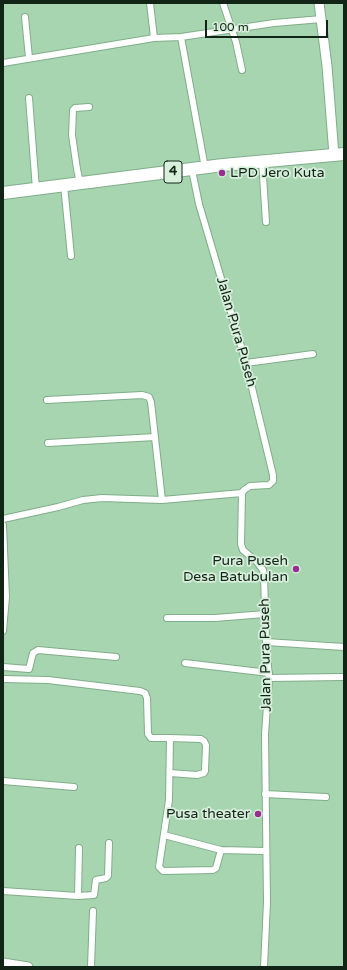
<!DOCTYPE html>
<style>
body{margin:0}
#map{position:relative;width:347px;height:970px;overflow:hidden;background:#a6d5b0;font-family:"Varela Round",sans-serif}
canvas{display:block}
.frame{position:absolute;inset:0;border:4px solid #122416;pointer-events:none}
.scale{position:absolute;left:205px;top:20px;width:123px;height:18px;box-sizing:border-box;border:2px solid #122416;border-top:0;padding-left:5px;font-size:12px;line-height:14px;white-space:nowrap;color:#122416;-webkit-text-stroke:3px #d8efdc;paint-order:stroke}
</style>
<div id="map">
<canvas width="347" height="970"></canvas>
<div class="frame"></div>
<div class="scale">100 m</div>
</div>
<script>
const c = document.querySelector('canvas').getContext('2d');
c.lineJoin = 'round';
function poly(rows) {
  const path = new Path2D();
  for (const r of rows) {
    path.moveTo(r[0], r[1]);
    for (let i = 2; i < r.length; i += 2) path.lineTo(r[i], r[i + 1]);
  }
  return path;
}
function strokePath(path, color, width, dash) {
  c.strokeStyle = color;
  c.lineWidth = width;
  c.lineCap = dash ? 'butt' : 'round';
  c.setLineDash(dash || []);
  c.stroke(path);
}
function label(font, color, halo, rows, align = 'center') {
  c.font = font + ' "Varela Round",sans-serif';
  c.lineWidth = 3.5;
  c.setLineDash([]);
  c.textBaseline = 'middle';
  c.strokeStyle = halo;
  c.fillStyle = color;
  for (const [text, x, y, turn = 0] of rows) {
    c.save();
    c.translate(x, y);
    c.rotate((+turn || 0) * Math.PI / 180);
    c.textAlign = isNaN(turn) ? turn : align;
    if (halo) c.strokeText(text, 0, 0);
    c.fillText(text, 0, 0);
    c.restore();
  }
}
const street = poly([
 [150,3,154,38],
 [223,3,236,42,242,70],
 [25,17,29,58],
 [181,37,205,168],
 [3,63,154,38,181,37,274,23,322,19],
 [29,98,36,189],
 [262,161,266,222],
 [192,170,199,204,246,363,273,475,273,481,269,485,250,486,244,490,242,493,241,544,243,550,257,562,263,570,264,575,266,642,269,678,265,734,267,902,264,967],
 [80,183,77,169,72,135,73,110,75,108,89,107],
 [64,185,71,256],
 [246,363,313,354],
 [47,400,142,395,149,397,151,402,162,500],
 [48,443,155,437],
 [3,519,58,507,83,500,102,498,162,500,242,493],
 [3,525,6,597,3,631],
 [167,618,215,618,265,614],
 [266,642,344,647],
 [185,663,269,673],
 [3,667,29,669,33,653,38,650,116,657],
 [269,678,343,677],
 [3,679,48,680,140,691,145,693,147,698,148,734,151,738,170,738,169,800,159,867,163,871,213,870,216,868,221,850],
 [170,773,197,775,204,773,205,771,206,745,204,741,201,739,170,738],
 [3,781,74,787],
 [265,794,326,797],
 [164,835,221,850,265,851],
 [3,891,78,896,79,848],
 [78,896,94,895,96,880,106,878,108,876,109,843],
 [91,967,93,911]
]);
const secondary = poly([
 [319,3,327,66,334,155],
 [3,963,28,967]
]);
const highway = poly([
 [3,193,223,165,344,154]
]);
strokePath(street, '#80ad8a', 8);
strokePath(secondary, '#80ad8a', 11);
strokePath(highway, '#80ad8a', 14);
strokePath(street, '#fff', 6);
strokePath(secondary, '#fff', 9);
strokePath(highway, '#fff', 12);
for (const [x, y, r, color] of [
 [222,173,4,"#972d90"],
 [296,569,4,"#972d90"],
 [258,814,4,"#972d90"]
]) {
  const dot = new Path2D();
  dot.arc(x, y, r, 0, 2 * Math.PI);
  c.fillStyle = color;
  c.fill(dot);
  strokePath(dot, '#d8efdc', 1.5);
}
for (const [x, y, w] of [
 [173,172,18]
]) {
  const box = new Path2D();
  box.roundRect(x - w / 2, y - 11, w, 22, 3);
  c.fillStyle = '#d8efdc';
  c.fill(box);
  strokePath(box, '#122416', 1);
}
label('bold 13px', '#122416', null, [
 ["4",173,172]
]);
label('14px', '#122416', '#d8efdc', [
 ["LPD Jero Kuta",230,173,"left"],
 ["Pura Puseh",288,561],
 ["Desa Batubulan",288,577],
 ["Pusa theater",250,814]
], 'right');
label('14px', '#122416', '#d8efdc', [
 ["Jalan Pura Puseh",236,332,74],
 ["Jalan Pura Puseh",266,655,-91]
]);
</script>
